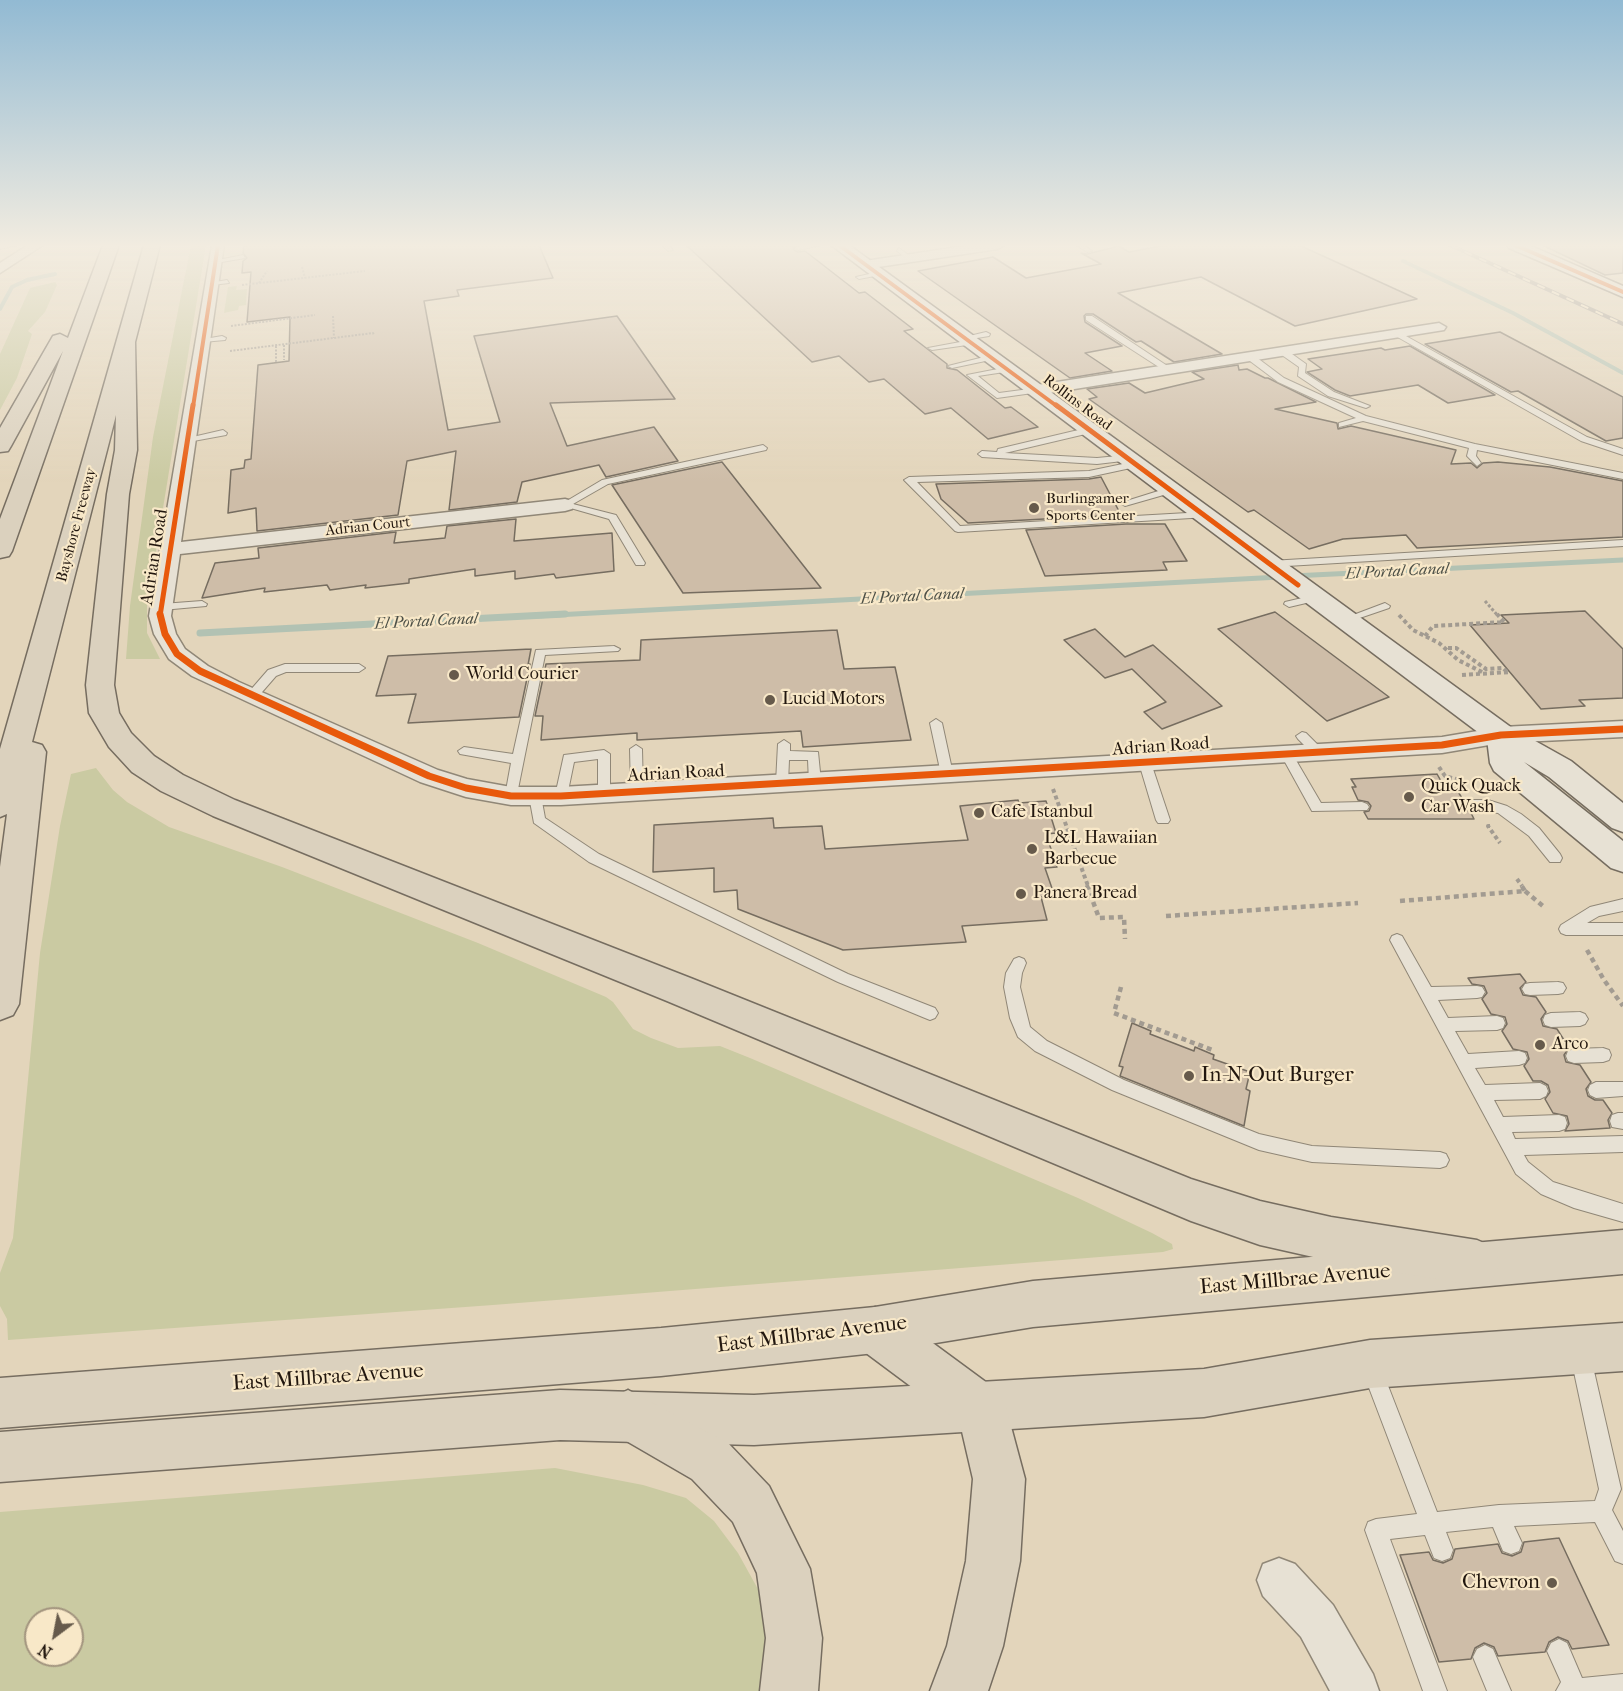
<!DOCTYPE html>
<style>
body{margin:0}
#map{position:relative;width:1623px;height:1691px;overflow:hidden;background:#e3d5bb;font-family:"IM FELL French Canon",serif}
canvas{display:block}
.north{position:absolute;left:24px;top:1607px;width:60px;height:60px;box-sizing:border-box;background:#f8e8c8;border:2px solid #a2947e;border-radius:50%;rotate:212deg;font-size:16px;font-weight:700;line-height:24px;text-align:center;color:#22170f}
.north::after{content:'';display:block;margin:auto;width:21px;height:27px;background:#665a4b;clip-path:polygon(50% 0,100% 100%,50% 72%,0 100%)}
</style>
<div id="map">
<canvas width="1623" height="1691"></canvas>
<div class="north">N</div>
</div>
<script>
const c = document.querySelector('canvas').getContext('2d');
c.lineJoin = 'round';
function fill(path, color) {
  c.fillStyle = color;
  c.fill(path, 'evenodd');
}
function poly(rows) {
  const path = new Path2D();
  for (const r of rows) {
    path.moveTo(r[0], r[1]);
    for (let i = 2; i < r.length; i += 2) path.lineTo(r[i], r[i + 1]);
  }
  return path;
}
function strokePath(path, color, width, dash) {
  c.strokeStyle = color;
  c.lineWidth = width;
  c.lineCap = dash ? 'butt' : 'round';
  c.setLineDash(dash || []);
  c.stroke(path);
}
function label(font, color, halo, rows, align = 'center') {
  c.font = font + ' "IM FELL French Canon",serif';
  c.lineWidth = 4.5;
  c.setLineDash([]);
  c.textBaseline = 'middle';
  c.strokeStyle = halo;
  c.fillStyle = color;
  for (const [text, x, y, turn = 0] of rows) {
    c.save();
    c.translate(x, y);
    c.rotate((+turn || 0) * Math.PI / 180);
    c.textAlign = isNaN(turn) ? turn : align;
    if (halo) c.strokeText(text, 0, 0);
    c.fillText(text, 0, 0);
    c.restore();
  }
}
fill(poly([
 [191,245,206,245,147,606,147,633,160,659,126,659,130,606,153,437],
 [55,282,57,285,45,312,28,331,32,334,17,378,0,410,0,354,30,288],
 [237,286,236,290,247,289,246,305,239,306,238,310,224,313,228,287],
 [96,768,113,790,127,802,169,827,282,867,478,943,606,997,613,1002,633,1029,651,1038,678,1048,720,1046,750,1058,1078,1198,1152,1233,1172,1244,1173,1249,1163,1252,493,1305,8,1340,7,1319,0,1306,0,1273,13,1238,40,953,60,826,71,774],
 [555,1468,643,1485,686,1498,714,1521,738,1553,759,1591,769,1639,765,1691,0,1691,0,1512],
 [36,1619,72,1619,72,1655,36,1655]
]), '#cacaa2');
strokePath(poly([
 [1403,261,1513,313,1623,373],
 [0,309,12,287,27,280,55,274]
]), '#b2c2b3', 4);
strokePath(poly([
 [1292,576,1623,560],
 [536,616,1280,577]
]), '#b2c2b3', 5);
strokePath(poly([
 [200,633,565,614]
]), '#b2c2b3', 7);
const building = poly([
 [244,245,539,245,553,278,457,290,459,296,424,301,448,430,500,422,474,336,617,316,675,399,550,403,567,446,654,427,678,461,606,477,599,465,522,482,517,502,449,510,456,451,407,461,398,515,257,531,256,508,228,513,231,470,244,468,245,460,251,459,258,365,289,361,290,317,247,322,251,272,242,273,243,261,247,258,243,253,244,245],
 [686,245,796,245,793,247,794,250,798,252,805,251,859,293,865,292,913,329,904,331,947,364,947,368,957,370,1005,408,1011,407,1038,427,988,439,951,408,925,414,884,379,869,382,839,356,812,362,686,245],
 [1166,245,1299,245,1417,299,1295,326,1201,277,1118,293,1222,354,1174,362,1141,341,1136,342,1093,314,1086,314,1084,316,1085,322,1122,346,1085,353,1112,371,1070,378,918,271,993,257,1026,278,1101,264,1081,253,1087,254,1119,246,1129,252,1166,245],
 [1542,245,1623,245,1623,273,1605,275,1542,245],
 [1500,332,1623,397,1623,438,1606,441,1518,391,1511,392,1425,344,1500,332],
 [1410,346,1495,395,1448,403,1418,385,1350,396,1335,390,1307,372,1322,369,1308,359,1381,348,1385,350,1410,346],
 [1238,365,1239,370,1247,369,1265,378,1268,378,1316,402,1275,409,1337,423,1338,429,1351,426,1456,450,1451,464,1471,463,1477,468,1483,463,1498,462,1550,467,1623,481,1623,537,1417,548,1406,535,1343,539,1309,549,1254,510,1248,512,1089,399,1097,397,1087,389,1129,383,1145,393,1204,379,1192,372,1238,365],
 [722,462,821,588,683,593,612,485,722,462],
 [1101,477,1121,515,968,523,941,499,936,484,1089,479,1101,477],
 [516,519,514,541,612,533,614,571,556,578,554,574,515,579,515,571,475,576,475,569,409,579,409,583,365,588,366,585,330,590,327,585,264,592,265,588,202,598,215,563,259,558,258,548,396,532,394,543,445,538,447,526,516,519],
 [1126,524,1165,524,1187,561,1163,562,1167,570,1045,576,1026,530,1126,524],
 [1585,611,1623,649,1623,698,1579,700,1585,706,1541,709,1470,625,1509,623,1501,615,1585,611],
 [1275,612,1389,697,1327,721,1218,629,1275,612],
 [1095,629,1125,657,1153,645,1222,706,1162,729,1144,712,1166,702,1132,669,1105,678,1064,640,1095,629],
 [837,630,844,669,895,667,911,740,803,747,801,731,637,740,637,733,541,740,543,716,535,716,546,664,640,660,641,640,837,630],
 [531,649,528,665,530,664,519,717,408,723,416,694,376,696,388,656,531,649],
 [1437,774,1445,788,1456,788,1463,800,1457,806,1461,810,1470,811,1474,819,1368,819,1364,812,1369,811,1371,806,1368,802,1358,800,1352,787,1356,787,1351,779,1437,774],
 [1018,800,1019,803,1046,801,1056,833,1046,834,1057,867,1045,868,1055,897,1041,897,1047,920,962,926,966,942,843,950,738,909,737,890,714,892,714,868,653,872,654,825,773,818,774,828,822,826,825,849,968,840,960,806,1018,800],
 [1520,974,1526,982,1520,988,1523,995,1536,997,1546,1012,1541,1019,1543,1026,1557,1029,1569,1048,1564,1055,1566,1062,1580,1065,1591,1082,1586,1089,1588,1096,1595,1100,1603,1100,1612,1113,1608,1120,1610,1128,1565,1131,1569,1124,1567,1116,1553,1113,1545,1099,1550,1092,1548,1085,1541,1081,1533,1081,1524,1066,1529,1059,1527,1052,1513,1049,1502,1031,1507,1024,1505,1017,1491,1014,1482,999,1487,993,1484,986,1472,984,1468,978,1520,974],
 [1132,1023,1151,1031,1150,1034,1194,1051,1195,1047,1214,1055,1213,1059,1250,1072,1246,1089,1250,1091,1244,1126,1120,1076,1123,1067,1119,1066,1132,1023],
 [1559,1538,1609,1645,1572,1649,1568,1641,1558,1637,1549,1642,1545,1652,1498,1656,1494,1647,1484,1643,1475,1648,1471,1659,1439,1662,1400,1555,1429,1552,1433,1560,1443,1563,1452,1559,1455,1549,1498,1544,1502,1553,1512,1556,1521,1552,1524,1542,1559,1538]
]);
fill(building, '#cebda8');
strokePath(building, '#766d60', 1.5);
const lane = poly([
 [0,245,18,245,0,249,0,245],
 [662,245,669,245,673,250,668,251,662,245],
 [804,245,821,245,798,250,795,248,804,245],
 [1076,245,1084,245,1092,251,1087,252,1076,245],
 [899,248,911,257,911,259,907,259,897,251,899,248],
 [243,255,245,258,216,263,213,261,243,255],
 [878,272,880,275,859,279,856,277,878,272],
 [227,280,229,283,212,285,209,283,227,280],
 [1086,316,1092,316,1172,369,1165,371,1086,320,1086,316],
 [1397,331,1587,437,1623,449,1623,455,1581,441,1394,335,1393,333,1397,331],
 [986,332,990,334,989,336,965,340,961,338,986,332],
 [222,336,226,338,225,340,203,342,199,340,222,336],
 [971,340,975,342,974,344,932,350,928,348,971,340],
 [1279,349,1285,349,1306,364,1305,373,1334,392,1370,406,1366,408,1328,396,1298,376,1299,367,1279,353,1279,349],
 [1246,354,1252,354,1284,378,1366,416,1475,444,1623,473,1623,479,1477,450,1476,456,1481,463,1477,466,1467,456,1469,448,1363,421,1339,427,1339,423,1356,418,1278,382,1246,358,1246,354],
 [992,355,996,357,995,359,952,368,948,366,992,355],
 [1008,367,1011,367,1011,371,978,376,999,393,1037,388,1041,390,1040,392,997,398,967,375,1008,367],
 [1091,427,1094,428,1094,432,1005,453,1097,458,1128,455,1132,458,1131,460,1097,464,982,457,978,454,982,451,997,452,998,449,1091,427],
 [223,430,227,433,226,435,188,442,184,439,223,430],
 [763,445,767,448,766,450,608,484,573,504,616,515,645,563,644,565,636,565,609,519,560,505,602,480,763,445],
 [1137,461,1141,464,1140,466,1089,477,917,482,960,526,1205,512,1210,515,1208,517,958,532,955,531,904,480,909,477,1089,471,1137,461],
 [1171,487,1174,488,1174,492,1125,506,1120,503,1171,487],
 [1623,540,1623,546,1270,567,1265,564,1270,561,1623,540],
 [1315,595,1320,598,1319,600,1289,607,1284,604,1285,602,1315,595],
 [202,601,207,604,206,606,162,610,157,607,162,604,202,601],
 [1385,603,1390,606,1389,608,1345,623,1340,620,1385,603],
 [614,646,620,649,618,651,545,655,516,799,506,799,505,796,511,763,460,754,458,751,464,747,513,754,536,650,614,646],
 [285,664,359,664,365,668,359,672,286,672,276,676,256,699,248,699,246,696,248,693,268,670,285,664],
 [936,719,942,723,953,774,947,778,941,774,930,723,936,719],
 [1302,732,1306,733,1322,749,1324,752,1322,755,1314,755,1298,739,1296,736,1302,732],
 [784,740,790,744,790,751,818,752,821,782,820,785,815,787,809,782,808,760,789,760,788,783,782,788,777,786,776,783,778,744,784,740],
 [636,745,642,749,643,792,637,797,631,792,630,749,636,745],
 [1286,749,1290,750,1321,803,1362,802,1367,804,1369,807,1367,810,1312,811,1280,753,1286,749],
 [604,750,610,754,610,793,609,796,604,798,598,793,598,759,574,762,567,796,566,799,556,799,555,796,564,755,604,750],
 [1145,759,1151,763,1170,820,1168,823,1158,823,1156,820,1139,763,1145,759],
 [535,791,541,796,545,818,599,854,848,974,935,1008,938,1013,935,1018,930,1020,925,1018,838,982,589,862,534,823,529,796,535,791],
 [1466,800,1488,800,1507,806,1521,814,1539,828,1560,854,1562,858,1560,862,1550,862,1529,836,1498,813,1461,808,1459,805,1466,800],
 [1623,899,1623,911,1599,916,1587,923,1623,923,1623,935,1566,935,1561,933,1559,929,1561,925,1590,907,1623,899],
 [1397,934,1402,936,1431,987,1477,986,1482,987,1485,992,1482,997,1477,998,1438,1000,1448,1018,1497,1016,1503,1018,1505,1023,1503,1028,1497,1030,1455,1031,1468,1054,1519,1051,1525,1053,1527,1058,1525,1063,1519,1065,1475,1068,1485,1085,1540,1083,1546,1086,1548,1091,1546,1096,1540,1099,1494,1100,1503,1117,1559,1115,1565,1117,1567,1123,1565,1129,1559,1131,1512,1132,1515,1139,1623,1136,1623,1152,1524,1155,1528,1162,1553,1182,1623,1204,1623,1222,1574,1208,1541,1194,1516,1174,1390,940,1392,936,1397,934],
 [1019,957,1024,959,1026,963,1022,973,1020,987,1030,1027,1047,1041,1124,1080,1259,1134,1312,1146,1440,1152,1446,1154,1449,1160,1446,1166,1440,1168,1312,1162,1259,1150,1112,1090,1035,1051,1018,1037,1010,1018,1004,987,1006,973,1014,959,1019,957],
 [1558,982,1563,983,1566,988,1563,993,1558,994,1530,995,1525,994,1522,989,1525,984,1530,983,1558,982],
 [1580,1012,1585,1014,1588,1019,1585,1024,1580,1026,1551,1027,1545,1025,1543,1020,1545,1015,1551,1013,1580,1012],
 [1603,1048,1609,1050,1611,1055,1609,1060,1603,1062,1574,1063,1568,1061,1566,1056,1568,1051,1574,1049,1603,1048],
 [1596,1082,1623,1082,1623,1096,1596,1098,1590,1095,1588,1090,1590,1085,1596,1082],
 [1618,1113,1623,1113,1623,1129,1612,1127,1610,1121,1612,1115,1618,1113],
 [1581,1348,1588,1351,1591,1358,1621,1489,1612,1510,1623,1531,1623,1564,1615,1561,1595,1522,1514,1526,1522,1543,1519,1551,1511,1554,1503,1551,1493,1527,1446,1532,1453,1550,1450,1558,1442,1561,1434,1558,1425,1535,1390,1539,1447,1691,1423,1691,1365,1530,1368,1522,1376,1519,1417,1514,1363,1372,1366,1365,1373,1362,1380,1365,1437,1512,1499,1505,1595,1501,1599,1489,1571,1358,1574,1351,1581,1348],
 [1559,1639,1567,1643,1582,1678,1623,1674,1623,1691,1556,1691,1561,1682,1547,1651,1551,1643,1559,1639],
 [1485,1645,1493,1649,1511,1691,1487,1691,1473,1657,1477,1649,1485,1645]
]);
const street = poly([
 [28,245,43,245,0,273,0,263,28,245],
 [212,245,224,245,181,542,565,499,572,501,574,505,572,509,565,511,180,554,171,616,176,634,185,649,208,666,239,682,438,770,467,779,511,787,561,787,1442,737,1501,727,1623,721,1623,737,1501,743,1442,753,561,805,511,805,466,797,420,782,192,676,169,659,154,634,149,616,212,245],
 [971,245,1004,245,998,249,865,269,858,265,865,261,971,245],
 [1439,323,1446,327,1444,330,1037,395,1029,390,1037,385,1439,323],
 [1279,1558,1295,1564,1333,1605,1373,1674,1379,1691,1330,1691,1301,1637,1263,1596,1257,1580,1263,1564,1279,1558]
]);
const secondary = poly([
 [831,245,849,245,1512,728,1571,761,1623,803,1623,832,1612,828,1549,777,1524,762,1623,841,1623,872,1611,868,1494,771,1490,763,1487,739,831,245],
 [1507,245,1529,245,1623,286,1623,297,1509,248,1507,245]
]);
const primary = poly([
 [1623,1230,1623,1274,1033,1327,875,1353,661,1376,0,1428,0,1378,661,1328,875,1307,1033,1281,1623,1230],
 [1623,1323,1623,1371,1370,1388,1204,1417,754,1445,560,1440,0,1482,0,1432,560,1390,754,1395,1204,1369,1370,1340,1623,1323]
]);
const highway = poly([
 [103,245,119,245,12,551,9,556,0,558,0,519,63,351,11,446,8,451,0,452,0,428,53,336,60,334,68,338,103,245],
 [144,245,160,245,135,342,137,450,129,494,114,685,119,713,131,733,154,756,183,775,235,800,693,979,1191,1179,1260,1201,1331,1217,1477,1240,1493,1247,1500,1263,1493,1279,1477,1286,1331,1261,1260,1245,1191,1221,667,1001,213,816,161,791,132,772,109,747,89,713,86,685,107,494,115,450,116,415,32,742,42,745,46,752,19,1004,13,1015,0,1020,0,867,7,814,0,817,0,749,144,245],
 [875,1307,892,1313,998,1391,1006,1408,1025,1479,1020,1561,1003,1646,988,1691,930,1691,947,1646,966,1561,973,1479,960,1423,858,1347,852,1330,858,1313,875,1307],
 [628,1390,728,1443,769,1486,810,1569,822,1638,818,1691,760,1691,766,1638,757,1573,733,1522,692,1479,611,1432,603,1415,611,1398,628,1390]
]);
strokePath(lane, '#908777', 2);
strokePath(street, '#908777', 3);
strokePath(secondary, '#766d60', 3);
strokePath(primary, '#766d60', 3);
strokePath(highway, '#766d60', 3);
strokePath(poly([
 [302,267,305,278],
 [259,283,267,271],
 [242,285,365,271],
 [333,316,334,338],
 [231,326,315,315],
 [284,345,284,360],
 [276,346,276,362],
 [230,351,373,333,374,335]
]), '#a29b91', 2, [2, 1.5]);
strokePath(poly([
 [1485,601,1498,616]
]), '#a29b91', 3, [3, 2]);
strokePath(poly([
 [1399,615,1413,630,1439,643,1458,660,1486,674],
 [1425,636,1433,626,1504,622,1497,614],
 [1448,648,1456,648,1486,669,1503,668,1507,672],
 [1462,675,1510,672],
 [1439,767,1445,776,1459,780,1464,787],
 [1053,789,1088,886],
 [1490,826,1488,826,1500,843],
 [1517,879,1522,886]
]), '#a29b91', 4, [4, 3]);
strokePath(poly([
 [1087,885,1099,918,1124,917,1125,939],
 [1525,891,1544,907],
 [1400,901,1525,891,1521,885],
 [1166,916,1358,903],
 [1587,950,1604,980,1623,1006],
 [1121,987,1114,1013,1215,1051]
]), '#a29b91', 4.5, [5, 4]);
fill(lane, '#e7e1d4');
fill(street, '#e7e1d4');
fill(secondary, '#e7e1d4');
fill(primary, '#dbd1be');
fill(highway, '#dbd1be');
const rail = poly([
 [1450,245,1623,324]
]);
strokePath(rail, '#a29b91', 4);
strokePath(rail, '#f8e8c8', 2, [8]);
strokePath(poly([
 [839,245,1058,407],
 [1515,245,1623,292],
 [193,407,218,245]
]), '#e8590c', 4);
strokePath(poly([
 [1056,405,1298,585],
 [160,616,193,405]
]), '#e8590c', 5);
strokePath(poly([
 [160,614,165,634,177,654,200,671,429,776,466,788,511,796,561,796,1442,745,1501,735,1623,729]
]), '#e8590c', 7);
const sky = c.createLinearGradient(0, 0, 0, 482);
sky.addColorStop(0, '#92bad3');
sky.addColorStop(0.51, '#f2ece0');
sky.addColorStop(1, '#f2ece000');
c.fillStyle = sky;
c.fillRect(0, 0, 1623, 482);
for (const [x, y, r, color] of [
 [1034,508,6,"#665a4b"],
 [454,675,6,"#665a4b"],
 [770,700,6,"#665a4b"],
 [1409,797,6,"#665a4b"],
 [979,813,6,"#665a4b"],
 [1032,849,6,"#665a4b"],
 [1021,894,6,"#665a4b"],
 [1540,1045,6,"#665a4b"],
 [1189,1076,6,"#665a4b"],
 [1552,1583,6,"#665a4b"]
]) {
  const dot = new Path2D();
  dot.arc(x, y, r, 0, 2 * Math.PI);
  c.fillStyle = color;
  c.fill(dot);
  strokePath(dot, '#f8e8c8', 2);
}
label('15px', '#22170f', '#f8e8c8', [
 ["Rollins Road",1077,403,37],
 ["Bayshore Freeway",77,525,-75],
 ["Adrian Court",368,527,-6]
]);
label('15px', '#22170f', '#f8e8c8', [
 ["Burlingamer",1046,499],
 ["Sports Center",1046,516]
], 'left');
label('italic 16px', '#4d5047', '#f8e8c8', [
 ["El Portal Canal",1397,572,-3],
 ["El Portal Canal",912,597,-3],
 ["El Portal Canal",426,622,-3]
]);
label('18px', '#22170f', '#f8e8c8', [
 ["Adrian Road",155,557,-81],
 ["Adrian Road",1161,747,-4],
 ["Adrian Road",676,774,-3]
]);
label('18px', '#22170f', '#f8e8c8', [
 ["World Courier",466,675],
 ["Lucid Motors",782,700],
 ["Quick Quack",1421,787],
 ["Car Wash",1421,808],
 ["Cafe Istanbul",991,813],
 ["L&L Hawaiian",1044,839],
 ["Barbecue",1044,860],
 ["Panera Bread",1033,894],
 ["Arco",1552,1045]
], 'left');
label('21px', '#22170f', '#f8e8c8', [
 ["In-N-Out Burger",1201,1076],
 ["Chevron",1540,1583,"right"]
], 'left');
label('21px', '#22170f', '#f8e8c8', [
 ["East Millbrae Avenue",1295,1280,-5],
 ["East Millbrae Avenue",812,1335,-7],
 ["East Millbrae Avenue",328,1378,-4]
]);
</script>
